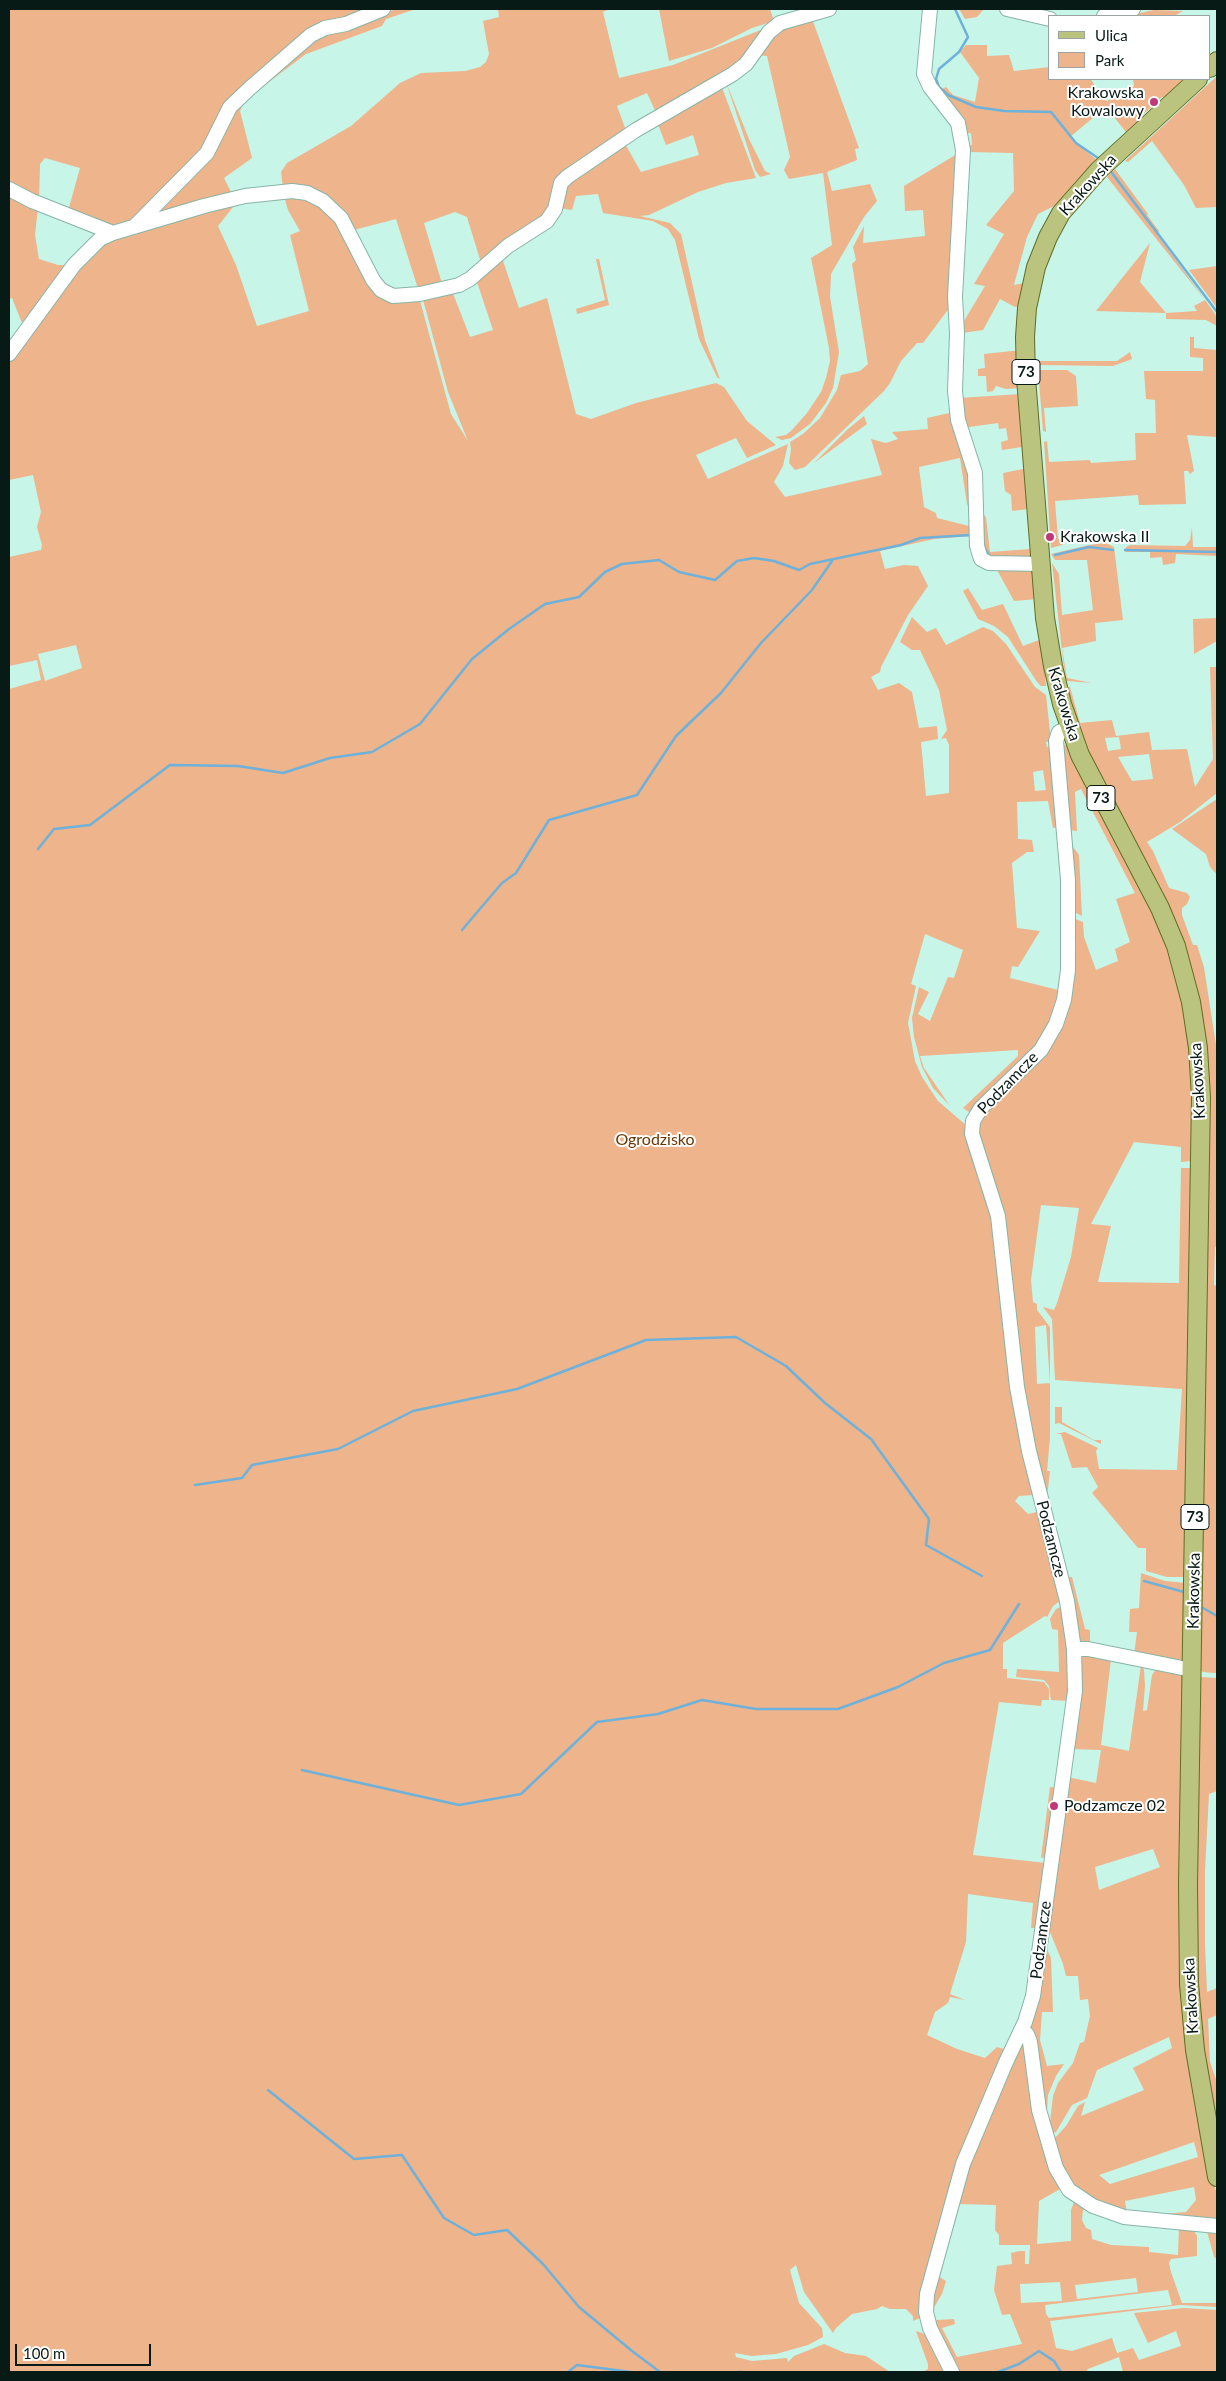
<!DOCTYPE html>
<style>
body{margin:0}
#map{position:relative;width:1226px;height:2381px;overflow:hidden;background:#c7f5e8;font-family:Lato,sans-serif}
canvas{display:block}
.frame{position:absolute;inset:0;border:10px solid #081a16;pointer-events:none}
.legend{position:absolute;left:1048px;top:15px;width:162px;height:65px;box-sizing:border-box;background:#fff;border:1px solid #9ca3a2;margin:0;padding:6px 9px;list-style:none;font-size:15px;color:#081a16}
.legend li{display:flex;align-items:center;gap:10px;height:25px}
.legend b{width:25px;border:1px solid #9ca3a2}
.scale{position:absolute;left:15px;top:2344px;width:136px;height:22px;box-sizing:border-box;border:2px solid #081a16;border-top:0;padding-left:6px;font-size:15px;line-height:18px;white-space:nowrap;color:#081a16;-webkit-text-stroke:4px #fff;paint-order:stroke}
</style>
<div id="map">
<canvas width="1226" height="2381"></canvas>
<div class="frame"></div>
<ul class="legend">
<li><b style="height:6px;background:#bbc47f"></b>Ulica</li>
<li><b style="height:14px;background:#eeb48b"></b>Park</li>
</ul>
<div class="scale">100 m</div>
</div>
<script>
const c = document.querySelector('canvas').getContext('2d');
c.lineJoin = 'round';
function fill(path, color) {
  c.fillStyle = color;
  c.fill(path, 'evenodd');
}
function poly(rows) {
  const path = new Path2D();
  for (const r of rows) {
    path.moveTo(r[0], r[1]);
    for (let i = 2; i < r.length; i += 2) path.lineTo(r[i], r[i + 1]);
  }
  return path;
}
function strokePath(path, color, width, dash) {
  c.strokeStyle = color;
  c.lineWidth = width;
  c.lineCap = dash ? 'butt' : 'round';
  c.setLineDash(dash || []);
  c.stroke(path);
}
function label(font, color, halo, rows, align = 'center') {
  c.font = font + ' Lato,sans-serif';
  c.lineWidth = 4;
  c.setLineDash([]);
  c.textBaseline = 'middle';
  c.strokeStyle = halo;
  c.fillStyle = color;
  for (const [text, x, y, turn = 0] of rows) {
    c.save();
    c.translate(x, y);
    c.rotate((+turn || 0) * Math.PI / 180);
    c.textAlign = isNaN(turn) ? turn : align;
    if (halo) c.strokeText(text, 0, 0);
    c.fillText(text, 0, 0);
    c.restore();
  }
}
fill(poly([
 [9,9,379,9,322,26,227,106,204,151,136,220,117,228,68,211,80,168,45,158,40,164,39,201,9,186],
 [396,9,416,9,386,19,382,26,306,54,245,100,240,111,252,158,224,178,233,196,202,203,144,222,210,154,224,121,235,106,312,38],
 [498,9,609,9,603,12,619,78,673,65,773,25,750,57,658,117,647,93,617,106,627,133,580,166,553,208,482,266,467,217,455,212,424,223,443,287,419,292,396,219,350,231,341,213,283,188,281,172,287,163,351,126,400,83,421,73,465,71,480,67,486,62,489,54,483,21,499,17],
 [659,9,770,9,774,21,752,28,712,48,669,61],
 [959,9,984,9,977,17,965,19],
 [1154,10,1183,11,1174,16,1126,16],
 [811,16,859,148,855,149,857,160,827,172,832,191,870,184,877,201,864,217,831,274,830,297,839,352,833,388,826,403,810,424,791,438,782,440,775,437,786,435,792,430,807,413,821,392,826,378,830,361,829,348,811,258,832,245,823,173,789,179,784,170,790,157,767,56,756,55,771,33],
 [966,45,987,45,987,56,1009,55,1014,71,1050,67,1050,79,1091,79,1101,98,1107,101,1134,86,1133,79,1190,79,1165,98,1162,97,1156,102,1153,100,1150,104,1153,106,1142,115,1143,118,1109,153,1107,150,1126,132,1106,107,1070,137,1099,162,1056,205,1038,214,1027,237,1015,281,1014,285,1025,283,1019,306,1015,307,1000,299,983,330,962,333,961,326,985,286,974,284,1004,234,986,225,1014,191,1013,153,970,152,965,146,972,145,971,133,964,133,940,90,946,87,953,95,975,102,979,78,960,52],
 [1217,76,1217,207,1196,208,1184,185,1152,141,1128,162,1125,161],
 [726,82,749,139,765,171,771,174,760,177,755,170],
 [721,85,756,178,726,183,698,192,649,215,640,216,670,223,681,234,705,340,720,379,717,377,699,339,675,240,668,229,653,221,603,213,598,194,576,196,572,210,559,208,564,185,624,142,641,172,699,155,693,135,666,145,657,122],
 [957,154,950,307,923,343,917,343,901,361,890,383,884,391,805,467,795,470,789,463,791,449,790,442,803,434,820,418,837,390,841,375,860,371,868,364,852,264,856,260,853,247,864,226,863,243,925,236,923,210,905,211,904,186],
 [1115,169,1148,214,1147,215,1159,231,1157,234,1213,311,1217,317,1217,326,1206,320,1166,319,1166,313,1096,311,1150,243,1140,282,1166,313,1197,311,1194,306,1205,300,1107,177],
 [9,192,38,207,35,235,39,259,58,265,70,265,24,328,12,298,9,299],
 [291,192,333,210,373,285,419,297,451,414,468,441,448,392,422,296,452,291,470,337,493,330,476,279,502,258,519,308,547,298,576,414,591,419,636,403,716,383,724,387,747,421,776,445,747,458,736,438,696,455,708,479,788,444,783,466,774,482,785,497,882,475,871,439,886,443,898,439,892,432,928,429,927,418,954,412,969,455,973,521,967,504,960,458,919,467,924,507,936,513,937,518,969,526,974,538,971,536,934,539,880,551,885,569,904,565,918,566,928,586,908,615,881,667,880,672,871,677,878,690,899,683,912,692,919,728,937,726,938,739,921,742,926,796,949,793,949,745,946,738,941,739,947,730,939,690,920,650,912,650,900,642,912,617,927,632,936,628,946,645,983,627,993,631,1006,644,1035,687,1046,695,1051,741,1046,742,1047,747,1052,746,1058,827,1053,828,1048,801,1017,802,1018,839,1032,840,1034,852,1027,852,1012,863,1017,928,1040,931,1018,967,1012,966,1010,978,1062,991,1043,1039,972,1114,963,1108,1018,1056,1018,1050,920,1056,924,1068,950,1106,933,1088,922,1067,914,1037,912,1018,919,987,929,992,918,1014,930,1021,948,977,954,978,963,950,925,934,911,984,916,986,908,1023,915,1061,922,1077,938,1101,967,1126,989,1198,1034,1495,1019,1496,1015,1501,1028,1514,1041,1511,1063,1599,1053,1606,1047,1617,1045,1616,1003,1643,1003,1669,1007,1669,1007,1678,1044,1682,1049,1689,1049,1700,1042,1700,1041,1706,999,1702,973,1855,1046,1863,1036,1928,1031,1928,1033,1903,968,1894,966,1942,950,1994,965,2000,950,1997,948,2003,935,2012,927,2035,957,2049,985,2058,997,2047,1007,2050,995,2077,922,2317,913,2321,913,2316,906,2309,890,2309,882,2306,877,2309,852,2314,836,2328,833,2333,804,2292,796,2265,790,2270,799,2303,822,2328,823,2337,808,2345,776,2354,751,2356,735,2353,736,2357,752,2361,787,2358,788,2362,794,2356,824,2344,845,2353,866,2356,890,2372,9,2372,9,689,41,680,37,660,9,666,9,557,41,550,42,545,37,527,41,512,33,475,9,480,9,358,101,241,237,202,218,226,236,265,257,326,309,311,290,235,300,231,288,210,283,193],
 [76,645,82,668,45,681,38,654],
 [1043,770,1046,790,1035,791,1033,772],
 [596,259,599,259,609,305,577,314,576,309,605,300],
 [1217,266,1217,308,1189,270],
 [1190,337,1194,337,1194,348,1217,350,1217,437,1187,435,1194,471,1190,474,1188,471,1184,471,1186,504,1139,505,1138,495,1055,501,1058,539,1066,539,1062,545,1051,548,1044,442,1047,441,1049,462,1090,460,1091,463,1136,460,1135,433,1156,433,1155,400,1146,399,1144,371,1203,371,1203,358,1190,357],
 [1012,351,1020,351,1022,388,1006,389,996,386,993,391,987,392,986,376,978,376,978,369,985,368,984,354],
 [1130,352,1132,359,1113,366,1040,365,1038,361,1117,361],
 [1038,370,1067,370,1076,376,1078,406,1044,408,1046,432,1043,431],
 [1021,394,1027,464,1023,465,1022,447,1002,450,1001,442,1008,440,1006,428,999,429,998,423,962,428,959,398],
 [864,416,867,424,814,463,848,429],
 [1028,468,1028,509,1012,511,1011,495,1005,491,1003,473],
 [979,510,986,517,990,552,1031,549,1034,558,984,557],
 [1192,527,1193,547,1217,547,1217,556,1176,554,1175,563,1163,565,1162,557,1150,558,1150,552,1125,552,1126,547,1130,545,1185,546,1190,540],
 [1106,543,1114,547,1123,620,1095,623,1096,641,1062,648,1067,678,1092,683,1068,681,1066,680,1063,660,1052,563,1059,574,1062,615,1093,610,1087,560,1055,560,1051,554,1089,545],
 [996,568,1034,569,1038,599,1014,601],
 [968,588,982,610,1003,604,1023,646,1042,639,1046,686,1041,686,1037,682,1008,637,994,626,978,619,963,591],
 [1217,618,1217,641,1194,654,1193,619],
 [1210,667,1217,667,1217,793,1180,822,1147,842,1153,851,1169,888,1187,893,1190,897,1187,904,1182,908,1182,915,1193,945,1197,945,1204,967,1217,1052,1217,1246,1215,1247,1214,1285,1217,1286,1217,1673,1214,1673,1203,1672,1199,1669,1197,1003,1090,760,1065,688,1070,687,1080,723,1112,720,1116,736,1149,732,1152,750,1187,749,1195,787,1213,759],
 [1119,737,1121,749,1108,751,1105,738],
 [1149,754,1153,779,1132,781,1118,757],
 [1065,745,1069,747,1163,930,1184,1000,1194,1065,1194,1158,1191,1161,1181,1162,1181,1147,1134,1142,1091,1224,1111,1226,1098,1282,1179,1283,1181,1168,1191,1168,1185,1577,1167,1577,1146,1571,1146,1548,1138,1548,1092,1493,1098,1487,1087,1467,1072,1468,1061,1434,1055,1434,1065,1432,1098,1448,1096,1451,1099,1469,1177,1470,1182,1389,1055,1380,1052,1319,1043,1307,1054,1310,1057,1303,1071,1257,1079,1208,1041,1205,1031,1280,1033,1302,1037,1304,1037,1310,1050,1327,1050,1438,1047,1471,1050,1471,1047,1498,1045,1499,976,1138,980,1117,1058,1028,1073,918,1083,922,1084,937,1096,970,1118,961,1115,949,1130,942,1116,899,1135,893,1081,789,1075,792,1077,831,1069,830,1063,746],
 [1046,1325,1050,1383,1037,1384,1035,1327],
 [1217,799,1217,875,1210,867,1206,854,1172,829],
 [1071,844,1079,855,1082,916,1074,912],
 [1055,1407,1062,1407,1062,1422,1094,1440,1101,1440,1101,1444,1059,1423,1055,1424],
 [1141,1573,1165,1581,1186,1583,1186,1663,1134,1655,1137,1632,1129,1632,1130,1609,1139,1608],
 [1070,1577,1072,1577,1085,1629,1090,1630,1090,1645,1078,1640,1068,1579],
 [1064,1605,1071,1701,1051,1700,1049,1686,1044,1680,1016,1677,1017,1669,1059,1672,1058,1630,1052,1629,1050,1619,1056,1609],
 [1081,1654,1111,1659,1101,1745,1129,1751,1141,1665,1144,1670,1145,1686,1143,1711,1147,1710,1152,1675,1157,1668,1184,1672,1183,1878,1214,2185,1217,2194,1217,2223,1135,2217,1071,2188,1053,2140,1066,2126,1078,2106,1085,2102,1081,2116,1144,2090,1133,2068,1172,2048,1169,2037,1097,2070,1087,2098,1072,2105,1056,2132,1053,2133,1049,2131,1053,2096,1058,2083,1073,2063,1080,2043,1084,2042,1090,2016,1088,1999,1080,2000,1078,1976,1066,1976,1063,1964,1048,1927,1067,1777,1096,1783,1101,1750,1071,1749],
 [1153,1849,1160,1867,1099,1890,1095,1867],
 [1194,2142,1198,2157,1110,2184,1099,2175],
 [1194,2187,1196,2200,1186,2212,1143,2216,1127,2213,1125,2201],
 [1200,1677,1217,1678,1217,1791,1209,1794,1205,1871,1205,1944,1207,1992,1217,1988,1217,2015,1208,2019,1210,2062,1217,2082,1217,2146,1196,2004,1195,1839],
 [1050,1787,1058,1788,1056,1802,1051,1801,1051,1806,1055,1807,1047,1857,1041,1858],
 [1045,1945,1051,1958,1053,2012,1042,2012,1040,2040,1047,2066,1064,2064,1056,2076,1048,2095,1046,2125,1029,2031],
 [1023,2039,1062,2188,1039,2201,1037,2244,1071,2241,1071,2210,1075,2199,1086,2206,1083,2210,1082,2220,1086,2228,1091,2230,1092,2239,1111,2245,1149,2247,1149,2252,1178,2255,1179,2227,1193,2229,1197,2236,1197,2256,1171,2259,1169,2263,1171,2272,1182,2303,1217,2303,1217,2307,1180,2305,1050,2321,1056,2348,1072,2351,1112,2338,1117,2353,1133,2348,1139,2360,1181,2346,1176,2331,1148,2343,1134,2313,1184,2308,1217,2310,1217,2372,1123,2372,1119,2357,1088,2369,1086,2372,956,2372,933,2323,936,2320,954,2319,955,2324,942,2328,957,2357,1022,2344,1010,2314,1002,2315,994,2290,997,2266,1012,2264,1011,2253,1020,2251,1025,2251,1025,2264,1029,2264,1030,2245,999,2245,999,2235,995,2230,996,2205,958,2204,972,2152],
 [1136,2278,1138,2292,1077,2299,1075,2285],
 [1060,2282,1062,2301,1021,2303,1020,2284],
 [1168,2290,1172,2305,1049,2318,1046,2314,1045,2305],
 [1206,2228,1217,2228,1217,2259,1214,2257],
 [938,2276,946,2281,942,2294,932,2311,931,2302],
 [916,2331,927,2335,948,2372,922,2372,928,2369,928,2364]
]), '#eeb48b');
strokePath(poly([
 [955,9,968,37,959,52,939,69,936,79,939,87,948,95,976,107,1004,111,1051,112,1076,143,1101,160],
 [1112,173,1217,312],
 [984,547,990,557],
 [1125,550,1217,552],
 [1055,555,1089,547,1113,550],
 [38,849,54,829,90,825,170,765,238,766,283,773,330,758,372,752,420,724,472,659,509,629,545,604,579,597,605,572,622,564,659,560,679,572,715,580,737,561,754,558,774,561,799,570,810,564,901,545,920,538,971,535],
 [462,930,502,883,516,873,549,820,637,795,676,736,721,693,761,643,812,590,832,561],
 [195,1485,242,1478,252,1465,338,1449,413,1411,517,1389,646,1340,736,1337,786,1366,825,1403,871,1439,929,1519,926,1545,982,1576],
 [1144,1581,1184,1592],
 [1203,1608,1217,1616],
 [302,1770,459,1805,521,1794,597,1722,658,1714,702,1700,756,1709,838,1709,898,1687,944,1663,990,1650,1019,1604],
 [268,2090,354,2159,402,2155,444,2218,474,2235,507,2230,543,2264,579,2307,632,2351,660,2372],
 [568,2372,577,2365,631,2372],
 [737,2372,742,2372],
 [998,2372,1019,2364,1039,2351,1054,2361,1061,2372]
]), '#6eb1da', 2.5);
const minor = poly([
 [930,9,924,74,930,87,958,123,963,150,955,297,957,333,955,391,958,420,975,473,977,546,981,559,989,563,1042,564],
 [1007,9,1050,19],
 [1104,16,1133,9],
 [9,189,32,201,113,233],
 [134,227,207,153,230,107,250,88,311,35,325,28,346,24,383,9],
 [9,354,74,265,100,239,113,233,204,206,245,196,292,191,307,193,323,201,341,218,373,280,381,290,393,296,420,294,459,285,470,279,508,246,547,221,555,209,561,183,567,177,636,130,733,74,746,64,769,32,780,23,829,9],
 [1074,1649,1088,1649,1192,1670],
 [1021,2030,1027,2034,1030,2042,1039,2110,1056,2168,1069,2190,1093,2206,1124,2217,1217,2226],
 [952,2372,930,2328,926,2312,927,2294,963,2164,1006,2062,1025,2022,1033,1996,1075,1691,1074,1649,1067,1601,1029,1451,1017,1387,998,1216,972,1134,973,1121,981,1108,1041,1050,1056,1024,1064,1000,1068,970,1068,880,1056,741,1059,732,1070,727]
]);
const major = poly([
 [1210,68,1217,61],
 [1198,79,1099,170,1061,213,1048,237,1036,267,1027,308,1025,337,1026,378,1045,618,1053,666,1062,704,1080,755,1160,908,1176,946,1191,1002,1198,1048,1201,1097,1188,1884,1189,1984,1195,2050,1217,2177]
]);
strokePath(minor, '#88b4a8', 16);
strokePath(major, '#5f6e23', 20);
strokePath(minor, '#fff', 14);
strokePath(major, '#bbc47f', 18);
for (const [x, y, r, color] of [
 [1154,102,5,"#bf3877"],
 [1050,537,5,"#bf3877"],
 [1054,1806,5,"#bf3877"]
]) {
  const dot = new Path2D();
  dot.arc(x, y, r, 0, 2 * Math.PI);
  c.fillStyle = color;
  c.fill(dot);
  strokePath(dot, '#fff', 2);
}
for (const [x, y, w] of [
 [1026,372,28],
 [1101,798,28],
 [1195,1517,28]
]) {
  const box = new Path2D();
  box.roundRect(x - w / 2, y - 12.5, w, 25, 4);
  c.fillStyle = '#fff';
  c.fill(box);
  strokePath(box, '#081a16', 1);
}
label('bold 15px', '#081a16', null, [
 ["73",1026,372],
 ["73",1101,798],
 ["73",1195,1517]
]);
label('16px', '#081a16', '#fff', [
 ["Krakowska",1144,93,"right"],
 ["Kowalowy",1144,111,"right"],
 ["Krakowska II",1060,537],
 ["Podzamcze 02",1064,1806]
], 'left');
label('16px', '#081a16', '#fff', [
 ["Krakowska",1088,185,-48],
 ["Krakowska",1064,704,73],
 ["Krakowska",1198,1081,-93],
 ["Podzamcze",1008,1083,-46],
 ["Podzamcze",1051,1539,76],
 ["Krakowska",1194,1591,-89],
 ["Podzamcze",1041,1940,-83],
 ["Krakowska",1191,1996,-93]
]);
label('16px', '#6c3600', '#fff', [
 ["Ogrodzisko",655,1140]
]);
</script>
